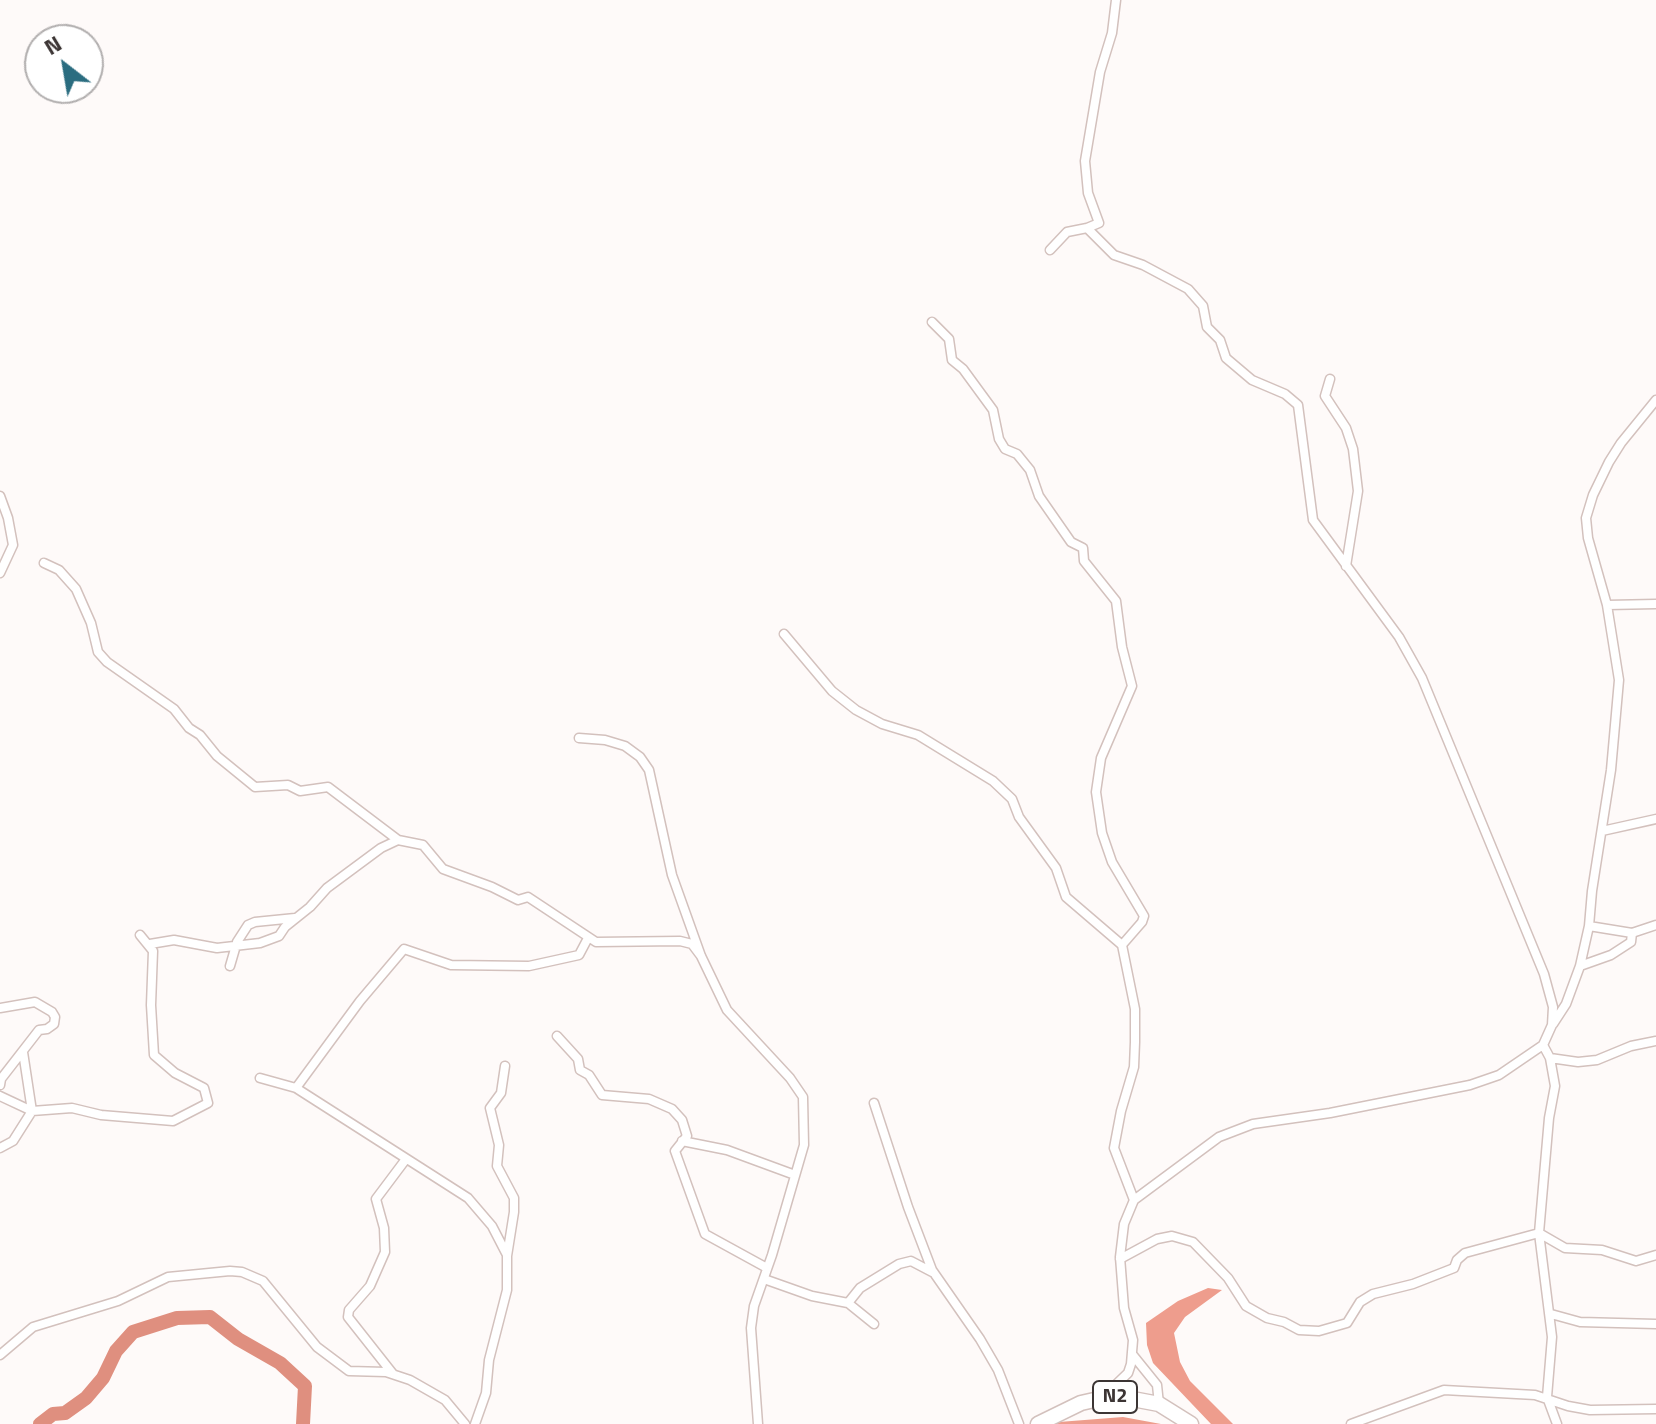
<!DOCTYPE html>
<style>
body{margin:0}
#map{position:relative;width:1656px;height:1424px;overflow:hidden;background:#fefaf9;font-family:"Titillium Web",sans-serif}
canvas{display:block}
.north{position:absolute;left:24px;top:24px;width:80px;height:80px;box-sizing:border-box;background:#fff;border:2px solid #b1aeae;border-radius:50%;rotate:329deg;font-size:22px;font-weight:700;line-height:32px;text-align:center;color:#3c3534}
.north::after{content:'';display:block;margin:auto;width:28px;height:36px;background:#2b6d80;clip-path:polygon(50% 0,100% 100%,50% 72%,0 100%)}
</style>
<div id="map">
<canvas width="1656" height="1424"></canvas>
<div class="north">N</div>
</div>
<script>
const c = document.querySelector('canvas').getContext('2d');
c.lineJoin = 'round';
function fill(path, color) {
  c.fillStyle = color;
  c.fill(path, 'evenodd');
}
function poly(rows) {
  const path = new Path2D();
  for (const r of rows) {
    path.moveTo(r[0], r[1]);
    for (let i = 2; i < r.length; i += 2) path.lineTo(r[i], r[i + 1]);
  }
  return path;
}
function strokePath(path, color, width, dash) {
  c.strokeStyle = color;
  c.lineWidth = width;
  c.lineCap = dash ? 'butt' : 'round';
  c.setLineDash(dash || []);
  c.stroke(path);
}
function label(font, color, halo, rows, align = 'center') {
  c.font = font + ' "Titillium Web",sans-serif';
  c.lineWidth = 7;
  c.setLineDash([]);
  c.textBaseline = 'middle';
  c.strokeStyle = halo;
  c.fillStyle = color;
  for (const [text, x, y, turn = 0] of rows) {
    c.save();
    c.translate(x, y);
    c.rotate((+turn || 0) * Math.PI / 180);
    c.textAlign = isNaN(turn) ? turn : align;
    if (halo) c.strokeText(text, 0, 0);
    c.fillText(text, 0, 0);
    c.restore();
  }
}
fill(poly([
 [1208,1288,1222,1290,1185,1317,1174,1333,1180,1362,1190,1381,1233,1424,1211,1424,1153,1363,1147,1345,1146,1323,1178,1301],
 [1123,1417,1161,1424,1055,1424,1059,1422]
]), '#ee9d8d');
strokePath(poly([
 [40,1424,53,1414,65,1413,86,1398,103,1378,116,1351,133,1332,177,1318,210,1317,238,1339,280,1363,305,1386,303,1424]
]), '#df8f7f', 14);
const street = poly([
 [1087,228,1099,223,1088,193,1085,161,1100,72,1112,33,1116,0],
 [1050,250,1067,232,1087,228,1114,255,1143,265,1188,289,1203,306,1207,327,1220,340,1226,358,1252,380,1285,394,1298,405,1313,520,1399,637,1422,678,1544,974,1553,1007,1552,1025,1543,1045,1499,1075,1470,1085,1330,1113,1253,1124,1219,1137,1134,1200,1124,1224,1120,1257,1124,1308,1133,1340,1131,1364,1128,1373,1103,1397],
 [932,322,949,339,952,360,963,369,993,410,999,439,1005,449,1017,454,1030,470,1039,496,1071,542,1083,548,1084,561,1116,601,1122,647,1132,686,1101,758,1096,792,1102,833,1112,862,1144,916,1142,922,1122,945],
 [1330,379,1325,396,1346,428,1353,449,1358,491,1346,566],
 [0,496,8,518,13,545,0,573],
 [44,563,59,570,76,589,91,623,98,652,107,662,174,709,189,728,200,735,217,756,255,787,288,785,300,791,328,787,398,840,423,845,443,869,492,887,518,900,528,897,596,942,680,941,692,944,701,956],
 [1607,605,1656,604],
 [784,634,832,691,856,710,882,724,918,735,993,781,1012,799,1019,817,1056,868,1066,897,1122,945,1135,1009,1135,1042,1134,1067,1121,1111,1114,1148,1134,1200],
 [579,738,605,740,625,746,640,757,649,770,672,875,701,956,727,1010,790,1078,803,1097,804,1145,772,1255,754,1306,751,1328,758,1424],
 [1602,831,1656,819],
 [1632,933,1656,925],
 [150,944,174,940,217,948,260,943,279,936,285,927,310,907,327,888,381,848,398,840],
 [230,966,237,942,248,925,255,922,295,918],
 [1580,966,1611,955,1631,942,1632,933,1589,926],
 [0,1008,35,1002,52,1012,55,1017,54,1024,47,1029,39,1030,1,1079,0,1085],
 [1553,1024,1566,1004,1580,966,1589,926,1592,891,1611,770,1619,680,1607,605,1588,538,1586,518,1593,495,1609,462,1621,443,1656,400],
 [557,1036,578,1059,580,1070,589,1075,602,1095,649,1099,672,1109,682,1120,687,1136,675,1151,705,1234,767,1268],
 [1543,1045,1550,1058,1555,1086,1549,1118,1539,1233,1552,1337,1547,1397,1557,1424],
 [1550,1058,1578,1062,1597,1060,1631,1046,1656,1041],
 [260,1078,296,1088,468,1198,492,1226,507,1255],
 [296,1088,360,1001,404,949,451,965,529,966,579,955,588,938],
 [0,1096,32,1111,72,1108,101,1115,173,1121,208,1103,204,1088,175,1073,154,1055,151,1005,153,951,140,935],
 [874,1103,908,1207,932,1270,980,1339,998,1370,1019,1424],
 [682,1141,727,1150,795,1175],
 [0,1148,13,1141,32,1111,23,1052],
 [1120,1259,1157,1239,1172,1236,1193,1242,1228,1278,1246,1306,1267,1318,1284,1322,1299,1330,1319,1331,1347,1323,1360,1302,1373,1294,1413,1284,1454,1268,1457,1260,1465,1253,1539,1233,1565,1248,1602,1250,1636,1261,1656,1255],
 [764,1279,812,1296,848,1303,874,1324],
 [848,1303,860,1288,899,1264,911,1261,932,1272],
 [1551,1314,1580,1322,1656,1324],
 [1132,1354,1157,1385,1159,1404],
 [0,1355,33,1327,118,1301,168,1277,230,1271,242,1272,263,1281,317,1347,349,1371,386,1372,410,1380,445,1400,465,1424],
 [393,1374,348,1317,349,1310,370,1286,385,1252,384,1228,376,1199,406,1159],
 [475,1424,486,1393,489,1360,507,1290,507,1256,514,1212,514,1198,497,1166,499,1145,490,1108,501,1093,505,1066],
 [1351,1424,1444,1390,1535,1395,1568,1406,1590,1410,1656,1409]
]);
const highway = poly([
 [1038,1424,1081,1403,1103,1398,1122,1397,1159,1404,1191,1424]
]);
strokePath(street, '#d3c1bd', 11);
strokePath(highway, '#d3c1bd', 17);
strokePath(street, '#fff', 8);
strokePath(highway, '#fff', 14);
for (const [x, y, w] of [
 [1115,1397,44]
]) {
  const box = new Path2D();
  box.roundRect(x - w / 2, y - 16, w, 32, 6);
  c.fillStyle = '#fff';
  c.fill(box);
  strokePath(box, '#3c3534', 2);
}
label('bold 20px', '#3c3534', null, [
 ["N2",1115,1397]
]);
</script>
